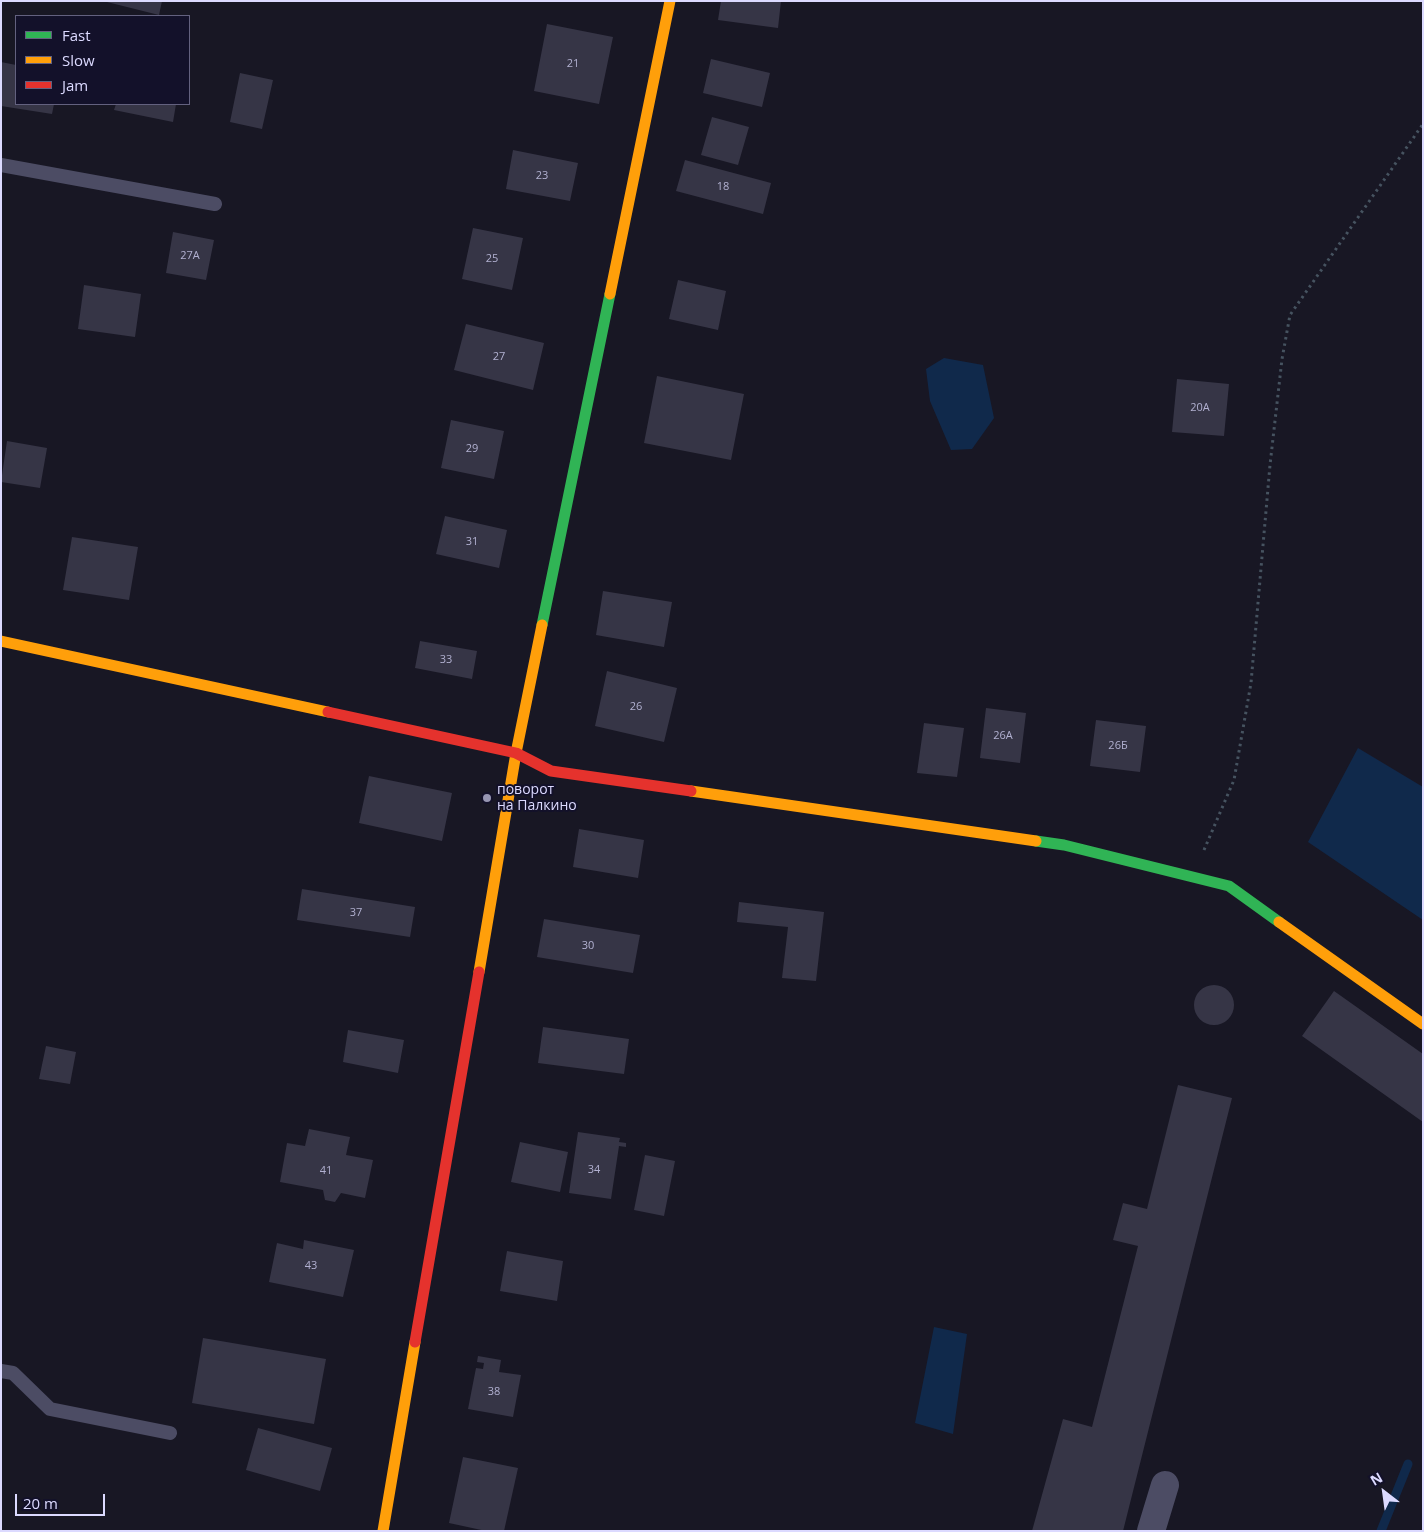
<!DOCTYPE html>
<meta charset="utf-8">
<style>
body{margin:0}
#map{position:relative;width:1424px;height:1532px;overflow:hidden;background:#181724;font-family:"Open Sans",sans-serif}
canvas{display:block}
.frame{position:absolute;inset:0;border:2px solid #dcdaff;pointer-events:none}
.legend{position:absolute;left:15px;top:15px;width:175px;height:90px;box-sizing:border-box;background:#13112a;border:1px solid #63617f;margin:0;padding:6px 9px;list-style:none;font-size:15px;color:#dcdaff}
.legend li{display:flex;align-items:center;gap:10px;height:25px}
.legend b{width:25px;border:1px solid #63617f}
.north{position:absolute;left:1359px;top:1467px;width:50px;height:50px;-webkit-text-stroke:4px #13112a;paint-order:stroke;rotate:330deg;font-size:14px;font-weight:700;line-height:20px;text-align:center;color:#dcdaff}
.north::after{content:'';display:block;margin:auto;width:18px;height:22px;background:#dcdaff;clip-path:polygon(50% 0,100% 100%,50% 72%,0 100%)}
.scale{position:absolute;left:15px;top:1494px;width:90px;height:22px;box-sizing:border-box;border:2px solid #dcdaff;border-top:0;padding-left:6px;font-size:15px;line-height:18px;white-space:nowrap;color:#dcdaff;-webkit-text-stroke:4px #13112a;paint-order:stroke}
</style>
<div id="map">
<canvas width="1424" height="1532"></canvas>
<div class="frame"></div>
<ul class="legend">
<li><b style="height:6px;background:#30b455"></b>Fast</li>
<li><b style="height:6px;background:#ff9f0a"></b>Slow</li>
<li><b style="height:6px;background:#e5322d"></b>Jam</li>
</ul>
<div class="north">N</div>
<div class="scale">20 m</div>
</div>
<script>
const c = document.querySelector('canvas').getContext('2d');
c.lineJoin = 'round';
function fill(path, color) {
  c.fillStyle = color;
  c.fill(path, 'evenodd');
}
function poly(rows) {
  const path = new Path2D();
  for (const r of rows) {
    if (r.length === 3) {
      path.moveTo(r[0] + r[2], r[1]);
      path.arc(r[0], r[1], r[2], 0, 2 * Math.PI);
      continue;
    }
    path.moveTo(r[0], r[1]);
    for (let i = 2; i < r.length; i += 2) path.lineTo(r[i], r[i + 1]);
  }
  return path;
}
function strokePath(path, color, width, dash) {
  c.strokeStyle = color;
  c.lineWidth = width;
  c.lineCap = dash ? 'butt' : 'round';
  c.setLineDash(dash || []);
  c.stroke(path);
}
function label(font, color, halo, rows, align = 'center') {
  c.font = font + ' "Open Sans",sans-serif';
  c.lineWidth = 4;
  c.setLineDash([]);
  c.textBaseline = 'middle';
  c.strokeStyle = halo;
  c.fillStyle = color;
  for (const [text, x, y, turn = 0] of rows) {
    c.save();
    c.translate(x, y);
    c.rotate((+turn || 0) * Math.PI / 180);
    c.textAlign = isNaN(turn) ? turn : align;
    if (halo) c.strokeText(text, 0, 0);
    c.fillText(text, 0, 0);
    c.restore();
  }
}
fill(poly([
 [944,358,983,365,994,418,972,449,951,450,930,401,926,369],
 [1358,748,1423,787,1423,920,1308,842],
 [934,1327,967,1334,953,1434,915,1423]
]), '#10294b');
strokePath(poly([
 [1381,1531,1408,1464]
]), '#10294b', 9);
fill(poly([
 [103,1,162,1,159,15],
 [721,1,781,1,778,28,718,20],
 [547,24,613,37,599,104,534,91],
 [711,59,770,73,762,107,703,93],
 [1,62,16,65,16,104,54,104,52,114,1,106],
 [240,73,273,80,262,129,230,122],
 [116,104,176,104,173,122,114,110],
 [712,117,749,127,738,165,701,155],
 [513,150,578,163,570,201,506,189],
 [685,160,771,183,763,214,676,191],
 [473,228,523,238,512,290,462,279],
 [173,232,214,240,206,280,166,273],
 [678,280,726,291,718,330,669,319],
 [84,285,141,294,135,337,78,329],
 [466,324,544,343,533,390,454,370],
 [657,376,744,394,731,460,644,443],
 [1177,379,1229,384,1224,436,1172,432],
 [451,420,504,431,494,479,441,468],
 [7,441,47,448,40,488,1,482],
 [445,516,507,530,499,568,436,554],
 [72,537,138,547,129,600,63,590],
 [603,591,672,602,664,647,596,635],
 [420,641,477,651,472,679,415,668],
 [607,671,677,688,664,742,595,726],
 [986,708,1026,713,1020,763,980,758],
 [1096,720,1146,726,1140,772,1090,766],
 [924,723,964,728,957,777,917,773],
 [369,776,452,793,442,841,359,823],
 [579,829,644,840,638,878,573,867],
 [302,889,415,907,410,937,297,920],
 [739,902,824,912,816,981,782,978,788,927,737,922],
 [544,919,640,935,633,973,537,957],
 [1214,1005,20],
 [1334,991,1423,1054,1423,1122,1302,1036],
 [543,1027,629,1039,624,1074,538,1063],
 [348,1030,404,1040,398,1073,343,1062],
 [46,1046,76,1052,70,1084,39,1079],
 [1178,1085,1232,1098,1123,1531,1032,1531,1063,1419,1092,1427,1138,1246,1113,1240,1123,1203,1147,1209],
 [309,1129,350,1137,346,1155,373,1160,365,1198,341,1193,335,1202,325,1200,323,1190,280,1182,287,1143,305,1146],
 [578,1132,620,1138,619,1142,626,1143,626,1147,619,1146,611,1199,569,1193],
 [520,1142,568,1152,560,1192,511,1182],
 [645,1155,675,1161,664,1216,634,1210],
 [304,1240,354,1250,343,1297,269,1282,277,1243,303,1249],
 [507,1251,563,1261,557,1301,500,1291],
 [203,1338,326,1359,314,1424,192,1403],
 [478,1356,501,1360,499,1372,521,1375,513,1417,468,1409,476,1368,483,1369,484,1363,477,1362],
 [258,1428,332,1448,320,1491,246,1470],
 [463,1457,518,1468,504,1531,486,1531,449,1523]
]), '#363546');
strokePath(poly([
 [1204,850,1234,780,1251,683,1270,465,1282,359,1290,315,1423,124]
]), '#465360', 3, [2.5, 4]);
strokePath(poly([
 [1,165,215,204],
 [1,1371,13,1373,50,1409,170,1433]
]), '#4c4c64', 14);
strokePath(poly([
 [1151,1531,1165,1485]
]), '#4c4c64', 28);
strokePath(poly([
 [542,625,610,294],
 [1036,841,1064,845,1229,886,1279,922]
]), '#30b455', 11);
strokePath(poly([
 [610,294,670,1],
 [1,641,328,712],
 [691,791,1036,841],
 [1279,922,1423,1024],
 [479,972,516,753,542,625],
 [383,1531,415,1342]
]), '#ff9f0a', 11);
strokePath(poly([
 [328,712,516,753,551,771,691,791],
 [415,1342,479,972]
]), '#e5322d', 11);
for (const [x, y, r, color] of [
 [487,798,5,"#9796b2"]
]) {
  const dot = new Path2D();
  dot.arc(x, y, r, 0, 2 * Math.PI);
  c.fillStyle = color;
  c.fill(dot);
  strokePath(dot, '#13112a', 2);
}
label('11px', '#b2b1d1', null, [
 ["21",573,64],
 ["23",542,176],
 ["18",723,187],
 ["27А",190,256],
 ["25",492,259],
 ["27",499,357],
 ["20А",1200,408],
 ["29",472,449],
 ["31",472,542],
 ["33",446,660],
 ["26",636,707],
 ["26А",1003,736],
 ["26Б",1118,746],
 ["37",356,913],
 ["30",588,946],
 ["34",594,1170],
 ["41",326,1171],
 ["43",311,1266],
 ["38",494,1392]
]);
label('14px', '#dcdaff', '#13112a', [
 ["поворот",497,790],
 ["на Палкино",497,806]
], 'left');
</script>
